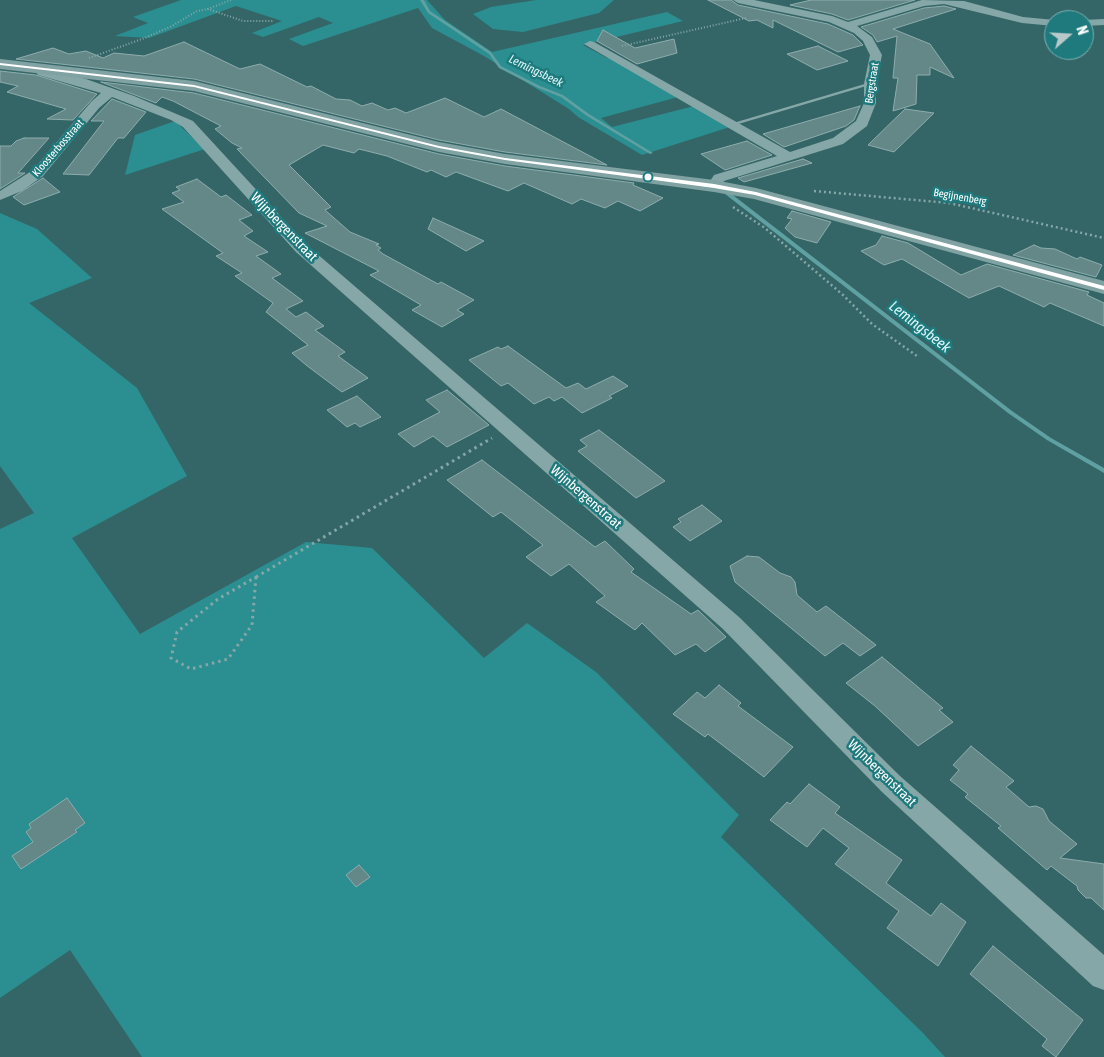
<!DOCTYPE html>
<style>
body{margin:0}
#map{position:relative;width:1104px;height:1057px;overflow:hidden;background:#356667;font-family:"Asap Condensed",sans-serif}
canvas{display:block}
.north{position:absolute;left:1044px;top:10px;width:50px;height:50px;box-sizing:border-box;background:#1f7a7d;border:1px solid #79afb1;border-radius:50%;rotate:71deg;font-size:14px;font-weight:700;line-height:20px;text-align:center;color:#fff}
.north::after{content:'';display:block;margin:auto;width:18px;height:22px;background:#b8c9ca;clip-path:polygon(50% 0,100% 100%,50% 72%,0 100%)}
</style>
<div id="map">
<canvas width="1104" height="1057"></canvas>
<div class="north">N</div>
</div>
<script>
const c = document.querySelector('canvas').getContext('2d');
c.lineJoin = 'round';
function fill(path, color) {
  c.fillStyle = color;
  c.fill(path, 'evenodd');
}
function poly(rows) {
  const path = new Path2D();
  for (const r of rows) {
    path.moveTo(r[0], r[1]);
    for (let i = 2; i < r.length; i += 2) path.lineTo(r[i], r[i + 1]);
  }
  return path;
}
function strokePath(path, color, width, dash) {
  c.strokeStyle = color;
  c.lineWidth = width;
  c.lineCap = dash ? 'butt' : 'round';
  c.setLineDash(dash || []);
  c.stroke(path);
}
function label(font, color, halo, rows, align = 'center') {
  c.font = font + ' "Asap Condensed",sans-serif';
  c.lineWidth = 5;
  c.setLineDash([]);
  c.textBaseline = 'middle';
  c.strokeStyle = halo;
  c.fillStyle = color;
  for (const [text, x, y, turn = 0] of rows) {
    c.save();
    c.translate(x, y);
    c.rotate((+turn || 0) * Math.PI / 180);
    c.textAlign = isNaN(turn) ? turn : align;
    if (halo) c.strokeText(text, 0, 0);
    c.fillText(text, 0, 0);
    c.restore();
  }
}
fill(poly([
 [181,0,427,0,445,20,492,52,667,12,683,21,583,45,607,58,611,58,678,97,601,118,612,127,694,106,733,126,642,155,578,117,569,109,484,56,432,28,418,8,303,46,289,39,333,23,319,17,263,37,252,33,282,21,236,6,149,38,115,36,148,23,133,17],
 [536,0,614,0,599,13,523,32,493,29,473,14,491,7],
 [175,121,205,149,125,175,135,135],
 [0,213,37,229,92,278,29,303,137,388,187,476,72,538,140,634,306,542,372,548,484,658,527,623,596,672,739,815,721,837,923,1033,945,1057,142,1057,70,950,0,998,0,529,34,513,0,466]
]), '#2b8e90');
fill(poly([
 [420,0,424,0,430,11,491,52,501,66,540,86,563,95,589,114,653,153,650,154,587,116,561,97,538,88,499,68,489,54,428,13,420,0],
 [725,192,729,192,1012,411,1051,438,1104,468,1104,473,1047,440,1008,413,725,194,725,192]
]), '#5fa0a2');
const building = poly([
 [708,0,731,0,738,5,828,24,853,35,863,45,838,52,773,20,773,28,757,20,749,21,708,0],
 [811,0,915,0,848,20,832,14,790,5,811,0],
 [944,6,956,9,893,29,930,44,954,78,930,67,930,75,917,75,916,104,893,111,898,78,893,78,897,36,877,42,873,35,861,27,924,8,944,6],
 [603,30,635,48,674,39,677,53,637,64,597,41,603,30],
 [184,42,240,69,260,64,307,87,311,86,336,99,350,100,362,106,372,103,388,110,395,108,406,113,445,98,484,117,501,109,607,165,505,152,439,140,194,79,16,59,53,48,69,54,86,51,103,58,114,53,144,56,184,42],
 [818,46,848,61,817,70,787,54,818,46],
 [0,71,36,75,97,94,73,120,47,119,66,109,7,92,18,86,0,82,0,71],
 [101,82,194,93,439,154,505,166,634,183,633,185,663,198,640,211,618,201,605,208,581,199,572,204,524,183,508,191,456,172,446,177,431,170,427,172,387,156,359,149,354,153,323,145,289,165,331,207,325,210,350,232,379,244,376,245,381,248,378,250,383,254,438,284,441,282,474,300,457,310,464,314,442,327,412,310,421,305,370,275,379,271,305,233,327,226,299,213,237,149,242,148,232,143,215,129,221,126,173,101,162,97,156,103,101,82],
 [112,99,146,112,124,138,118,138,89,175,63,174,104,121,91,121,112,99],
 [860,106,854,120,846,126,784,147,763,134,860,106],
 [905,109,934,113,894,152,868,145,905,109],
 [24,138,49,138,18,173,25,173,0,189,0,146,11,146,16,141,24,138],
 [747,141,772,155,725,170,701,154,747,141],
 [803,159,812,163,744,182,738,178,803,159],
 [43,178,60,192,24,205,13,197,43,178],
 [197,179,221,197,226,195,252,215,239,220,253,231,244,236,268,252,256,256,281,274,272,278,303,301,286,309,296,317,306,312,324,326,315,330,345,352,338,356,368,378,342,392,306,365,292,353,308,345,266,312,273,303,235,276,242,273,216,256,223,253,162,209,184,202,172,193,180,190,176,187,197,179],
 [792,211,831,222,817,243,795,237,785,228,792,219,787,218,792,211],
 [433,218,484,241,466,251,428,229,433,218],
 [882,236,908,243,961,275,987,264,1089,292,1087,295,1104,303,1104,326,1050,303,1044,307,999,286,969,298,902,259,884,265,861,251,876,245,882,236],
 [1034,245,1041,248,1055,249,1077,259,1080,257,1102,265,1096,277,1013,255,1034,245],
 [508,346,566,388,578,383,586,389,613,376,628,386,609,396,612,398,582,413,562,397,554,401,549,397,534,404,508,383,501,386,469,360,498,347,501,349,508,346],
 [447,390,489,425,447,447,433,436,414,447,398,434,440,412,426,400,447,390],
 [357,396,381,417,360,427,355,423,347,427,327,410,357,396],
 [599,430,616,443,665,481,636,498,578,451,587,446,580,440,599,430],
 [482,460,595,547,605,541,634,569,631,572,691,614,698,610,726,637,705,652,696,644,675,655,642,623,635,630,596,602,605,596,569,564,551,576,526,557,543,545,501,512,493,517,447,480,482,460],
 [702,505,722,521,690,541,673,527,681,522,678,519,702,505],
 [747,556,759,557,780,573,791,577,795,582,797,595,817,612,826,606,876,645,860,656,843,643,825,656,735,582,730,566,747,556],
 [882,657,943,708,939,710,953,722,918,746,875,706,846,683,882,657],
 [719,685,741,703,738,706,793,747,764,777,708,734,705,737,673,714,697,692,705,698,719,685],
 [971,746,1014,781,1006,787,1029,807,1036,806,1043,809,1049,821,1077,844,1060,858,1104,864,1104,910,1091,898,1086,898,1078,890,1077,886,1051,866,1047,870,998,828,1001,826,965,797,968,794,950,780,959,770,953,765,971,746],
 [809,784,840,807,835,813,902,860,886,883,931,916,941,903,966,922,938,966,887,928,899,911,835,864,849,848,823,828,807,847,770,820,787,802,790,804,809,784],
 [67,798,85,823,75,830,77,832,21,869,12,856,33,842,26,832,31,828,29,824,67,798],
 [359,865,370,877,356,887,346,875,359,865],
 [993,946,1083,1020,1056,1057,1042,1046,1047,1039,970,974,993,946]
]);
fill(building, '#648888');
strokePath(building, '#8eacad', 1);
strokePath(poly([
 [231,0,208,9,243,21,274,21],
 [622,46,746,18],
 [89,58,142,39,172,26,197,11,208,9]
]), '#86a7a8', 2, [1, 2]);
strokePath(poly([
 [814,191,949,203,1104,238],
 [733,207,765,228,843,295,872,324,917,356]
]), '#86a7a8', 2.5, [2, 3]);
strokePath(poly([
 [256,577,252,625,228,659,191,669,171,658,177,632,218,599,256,577],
 [256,577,492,438]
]), '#86a7a8', 3, [2.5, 4]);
fill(poly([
 [868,83,873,84,735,125,730,124,868,83]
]), '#86a7a8');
fill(poly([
 [733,0,754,0,832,16,848,22,922,0,964,1,1023,17,1055,20,1054,26,1022,23,944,4,924,6,857,26,872,37,882,55,876,84,876,103,867,126,843,144,724,181,719,189,714,190,707,186,714,175,777,156,584,44,590,41,594,42,790,152,833,138,856,121,864,103,864,84,870,55,863,41,854,33,829,22,738,3,733,0],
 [1104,19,1104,25,1084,26,1083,20,1104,19],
 [40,65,46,69,86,79,134,96,193,121,308,246,739,617,900,776,1104,955,1104,990,1093,986,882,792,723,629,296,252,183,127,171,120,112,97,99,108,43,176,22,191,0,200,0,191,33,170,91,102,101,93,38,75,34,69,40,65]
]), '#86a7a8');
fill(poly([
 [0,59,194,81,439,142,505,154,714,180,756,188,1104,281,1104,294,754,199,714,192,505,164,439,152,194,91,0,69,0,59]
]), '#81a2a3');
fill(poly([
 [0,63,194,85,439,146,505,158,714,184,756,192,1104,286,1104,290,755,195,714,188,505,160,439,148,194,87,0,65,0,63]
]), '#fff');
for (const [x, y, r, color] of [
 [648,177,4.5,"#fff"]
]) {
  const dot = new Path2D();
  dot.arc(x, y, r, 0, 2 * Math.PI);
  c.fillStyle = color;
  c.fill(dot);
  strokePath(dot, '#1f7a7d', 2);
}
label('11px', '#fff', '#1f7a7d', [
 ["Bergstraat",872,83,-81],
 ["Kloosterbosstraat",58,148,-49],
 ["Begijnenberg",960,197,10]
]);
label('italic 12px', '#dbf7f8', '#1f7a7d', [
 ["Lemingsbeek",536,71,26]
]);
label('14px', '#fff', '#1f7a7d', [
 ["Wijnbergenstraat",284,227,46],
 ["Wijnbergenstraat",586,497,41],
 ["Wijnbergenstraat",882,773,44]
]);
label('italic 15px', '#dbf7f8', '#1f7a7d', [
 ["Lemingsbeek",920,327,38]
]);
</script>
